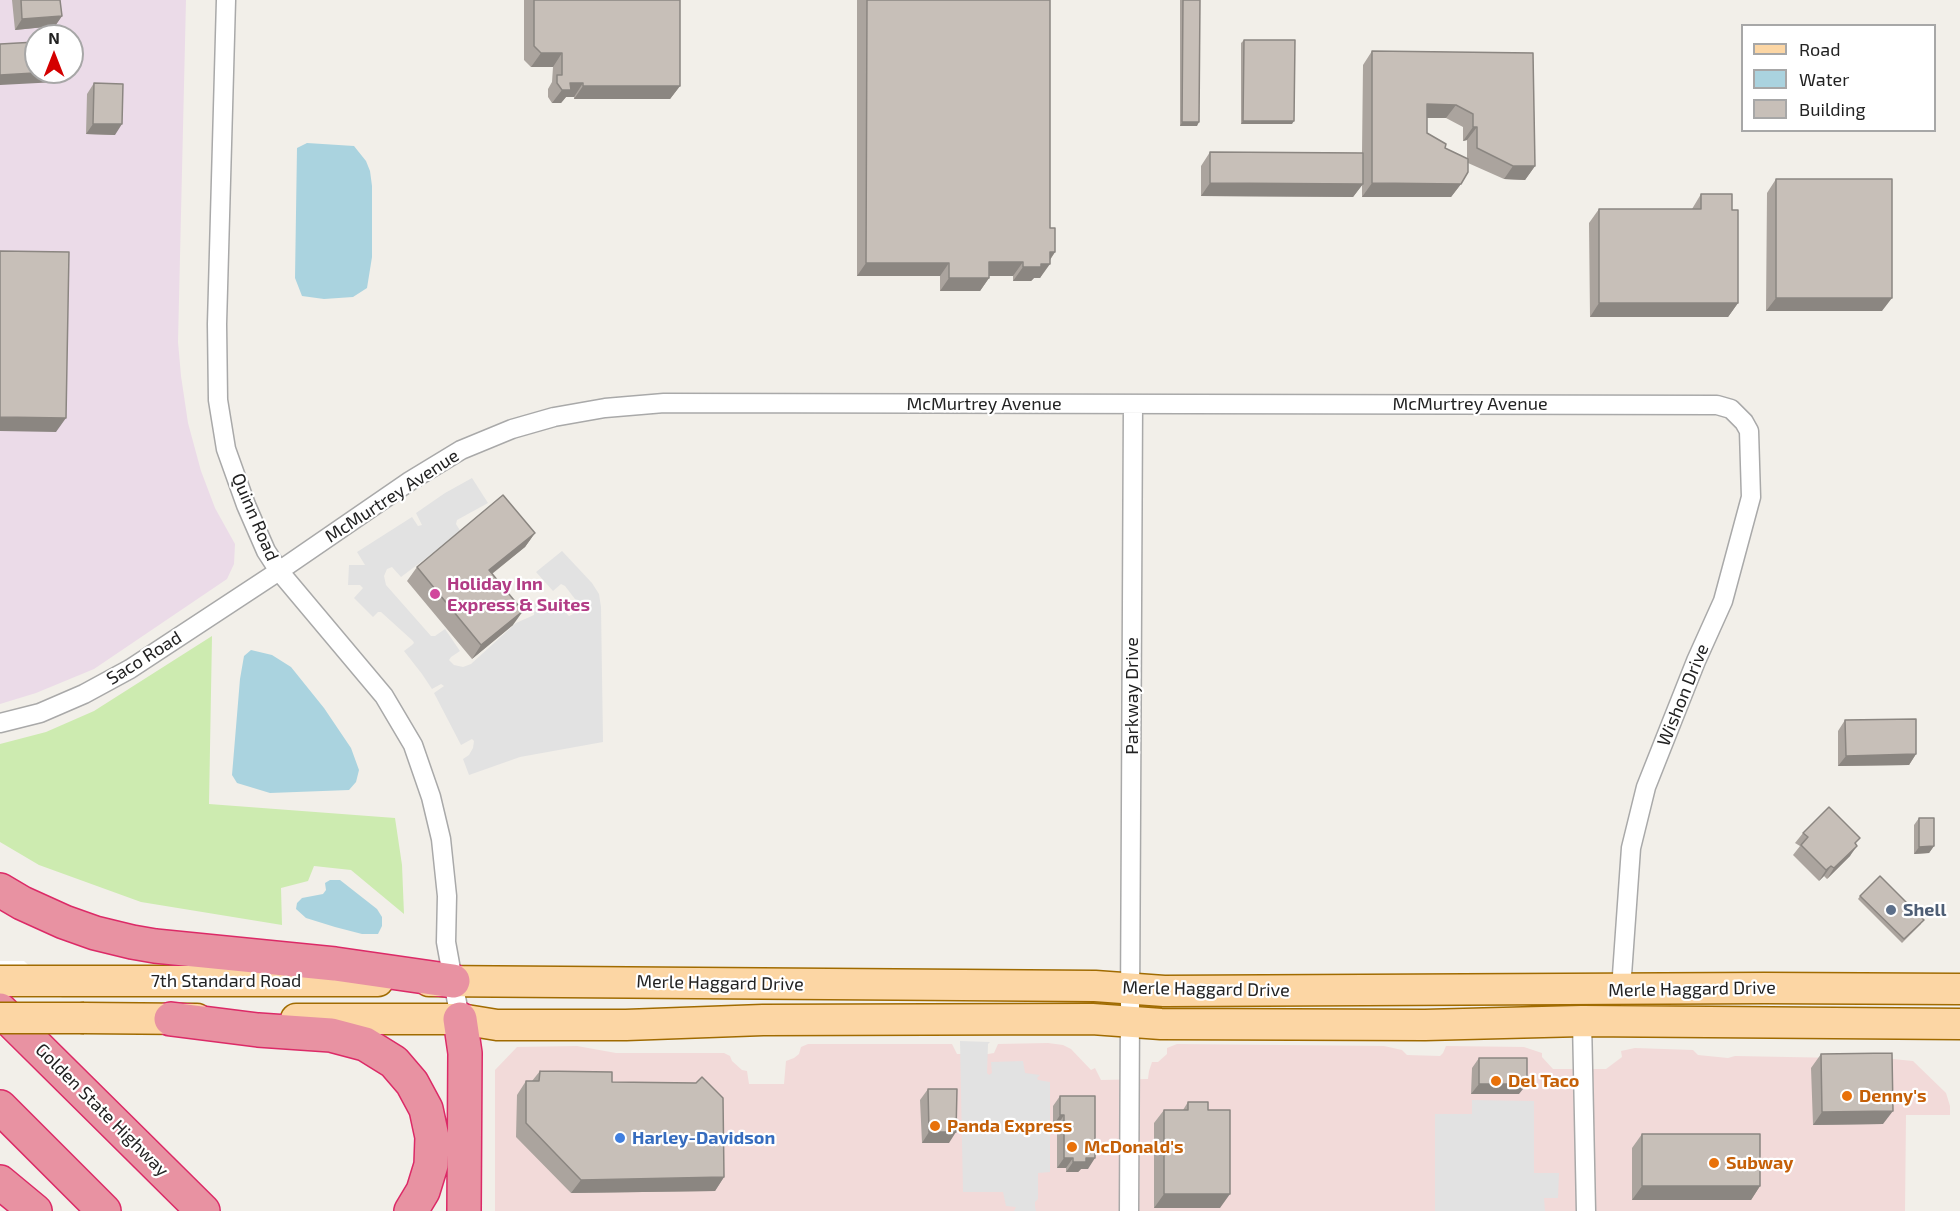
<!DOCTYPE html>
<style>
body{margin:0}
#map{position:relative;width:1960px;height:1211px;overflow:hidden;background:#f2efe9;font-family:"Exo 2",sans-serif}
canvas{display:block}
.legend{position:absolute;left:1741px;top:24px;width:195px;height:108px;box-sizing:border-box;background:#fff;border:2px solid #a7a7a7;margin:0;padding:8px 10px;list-style:none;font-size:18px;color:#222}
.legend li{display:flex;align-items:center;gap:12px;height:30px}
.legend b{width:30px;border:2px solid #a7a7a7}
.north{position:absolute;left:24px;top:24px;width:60px;height:60px;box-sizing:border-box;background:#fff;border:2px solid #a7a7a7;border-radius:50%;rotate:0deg;font-size:16px;font-weight:700;line-height:24px;text-align:center;color:#222}
.north::after{content:'';display:block;margin:auto;width:21px;height:27px;background:#d40000;clip-path:polygon(50% 0,100% 100%,50% 72%,0 100%)}
</style>
<div id="map">
<canvas width="1960" height="1211"></canvas>
<ul class="legend">
<li><b style="height:8px;background:#fcd6a4"></b>Road</li>
<li><b style="height:16px;background:#aad3df"></b>Water</li>
<li><b style="height:16px;background:#c7bfb8"></b>Building</li>
</ul>
<div class="north">N</div>
</div>
<script>
const c = document.querySelector('canvas').getContext('2d');
c.lineJoin = 'round';
function fill(path, color) {
  c.fillStyle = color;
  c.fill(path, 'evenodd');
}
function poly(rows) {
  const path = new Path2D();
  for (const r of rows) {
    path.moveTo(r[0], r[1]);
    for (let i = 2; i < r.length; i += 2) path.lineTo(r[i], r[i + 1]);
  }
  return path;
}
function strokePath(path, color, width, dash) {
  c.strokeStyle = color;
  c.lineWidth = width;
  c.lineCap = dash ? 'butt' : 'round';
  c.setLineDash(dash || []);
  c.stroke(path);
}
function label(font, color, halo, rows, align = 'center') {
  c.font = font + ' "Exo 2",sans-serif';
  c.lineWidth = 4.5;
  c.setLineDash([]);
  c.textBaseline = 'middle';
  c.strokeStyle = halo;
  c.fillStyle = color;
  for (const [text, x, y, turn = 0] of rows) {
    c.save();
    c.translate(x, y);
    c.rotate((+turn || 0) * Math.PI / 180);
    c.textAlign = isNaN(turn) ? turn : align;
    if (halo) c.strokeText(text, 0, 0);
    c.fillText(text, 0, 0);
    c.restore();
  }
}
fill(poly([
 [1048,1043,1063,1045,1071,1049,1091,1070,1095,1068,1101,1080,1148,1079,1149,1071,1152,1062,1158,1062,1167,1054,1167,1048,1177,1044,1384,1046,1402,1050,1407,1055,1440,1056,1443,1053,1446,1046,1524,1047,1542,1053,1542,1057,1553,1069,1606,1069,1622,1057,1621,1051,1635,1048,1693,1050,1698,1055,1728,1058,1735,1056,1893,1059,1913,1061,1946,1093,1950,1106,1950,1115,1906,1115,1905,1211,495,1211,495,1070,517,1047,577,1046,616,1053,724,1053,730,1056,732,1061,742,1070,747,1071,749,1084,784,1084,786,1061,794,1058,799,1054,801,1047,808,1044,952,1044,957,1054,988,1054,994,1053,998,1044]
]), '#f2dad9');
fill(poly([
 [0,0,186,0,178,342,181,376,188,423,201,471,215,508,235,544,234,564,227,579,94,669,36,693,0,704],
 [36,36,72,36,72,72,36,72]
]), '#ebdbe8');
fill(poly([
 [212,636,209,804,395,818,402,865,404,914,351,870,314,866,308,881,281,888,282,925,141,902,39,865,0,842,0,744,46,732,94,711]
]), '#cdebb0');
fill(poly([
 [472,478,488,503,457,520,456,524,461,532,401,577,392,567,387,569,384,576,386,585,431,636,435,636,445,629,460,651,451,657,449,660,454,665,463,667,471,664,516,623,534,615,535,602,567,603,567,614,569,616,575,613,578,603,565,586,561,584,553,591,536,572,562,551,592,583,599,594,601,607,603,742,520,757,469,775,463,759,469,755,473,748,474,741,472,739,461,745,434,693,444,686,441,684,432,689,422,674,404,651,412,645,414,643,413,641,381,612,378,612,373,617,354,598,363,588,360,585,348,585,349,565,365,565,357,552,412,517,418,526,422,525,416,513,445,493],
 [960,1041,990,1042,988,1044,987,1073,989,1075,992,1073,991,1062,1023,1061,1025,1073,1040,1075,1037,1078,1038,1080,1050,1082,1050,1172,1038,1173,1038,1199,1035,1202,1035,1207,1036,1211,1014,1211,1016,1207,1006,1206,1003,1192,963,1192],
 [1472,1100,1534,1101,1534,1173,1559,1173,1558,1198,1544,1198,1545,1211,1435,1211,1435,1114,1472,1114]
]), '#e2e2e2');
fill(poly([
 [307,143,354,146,366,161,370,171,372,186,372,257,367,288,353,297,324,299,302,296,295,278,297,148],
 [251,650,272,655,291,667,324,708,351,748,359,770,356,782,349,790,270,793,237,783,232,775,240,679,244,656],
 [330,880,340,880,377,909,382,917,382,926,378,934,362,934,335,927,306,918,296,909,297,903,302,898,323,894,326,890,325,883]
]), '#aad3df');
fill(poly([
 [0,961,24,961,62,998,0,998]
]), '#fff');
const street = poly([
 [226,0,217,324,218,400,226,449,246,505,266,551,279,571,384,696,413,745,431,797,441,839,447,896,446,942,460,1019],
 [0,723,40,713,84,694,130,669,279,571,410,481,461,450,512,429,554,417,605,408,664,403,1717,405,1731,409,1744,422,1749,431,1751,497,1723,601,1696,661,1646,787,1631,848,1621,989],
 [1582,1021,1586,1211],
 [1129,1211,1133,404]
]);
const primary = poly([
 [0,981,378,981],
 [429,981,1095,986,1164,991,1764,988,1960,989],
 [84,1018,197,1019],
 [296,1019,460,1019,497,1025,626,1025,763,1020,1092,1019,1161,1024,1425,1025,1582,1021,1960,1024]
]);
const highway = poly([
 [0,890,22,903,64,922,95,933,132,942,155,946,335,964,453,981],
 [0,1010,203,1211],
 [171,1019,258,1030,331,1035,365,1044,394,1062,412,1083,426,1109,432,1137,431,1165,423,1191,411,1211],
 [460,1019,465,1053,464,1211],
 [0,1107,104,1211],
 [0,1182,35,1211]
]);
strokePath(street, '#a9a9a9', 21);
strokePath(primary, '#a06b00', 33);
strokePath(highway, '#dc2a67', 36);
strokePath(street, '#fff', 18);
strokePath(primary, '#fcd6a4', 30);
strokePath(highway, '#e892a2', 33);
const primaryBridge = poly([
 [0,1018,84,1018]
]);
strokePath(primaryBridge, '#a06b00', 33, []);
strokePath(primaryBridge, '#fcd6a4', 30);
fill(poly([
 [12,0,60,0,62,16,55,26,15,30],
 [524,0,680,0,680,86,670,99,574,99,574,97,566,97,561,103,552,103,548,97,548,89,552,82,553,67,531,67,524,60],
 [857,0,1050,0,1050,228,1055,252,1050,260,1040,278,1034,278,1031,281,1013,281,1013,276,989,276,989,278,980,291,940,291,940,276,857,276],
 [1180,0,1200,0,1197,126,1180,126],
 [1244,40,1292,124,1241,124,1241,43],
 [1372,51,1533,53,1535,166,1525,180,1504,179,1468,163,1461,184,1451,197,1362,197,1362,185,1353,197,1201,196,1201,166,1210,152,1362,153,1363,65],
 [1427,118,1446,118,1463,127,1463,141,1467,140,1467,159,1445,148,1427,133],
 [94,83,115,135,86,134,87,94],
 [1776,179,1882,311,1766,311,1767,193],
 [1701,194,1732,210,1738,303,1728,317,1590,317,1589,223,1599,209,1692,209],
 [535,533,525,547,492,574,513,625,472,659,407,581,417,567],
 [1845,720,1916,754,1909,765,1838,766,1838,731],
 [1919,818,1934,846,1929,853,1914,854,1914,825],
 [1803,833,1855,844,1850,856,1827,879,1824,876,1819,881,1793,855,1800,846,1795,843],
 [1860,896,1921,924,1902,943,1858,899],
 [1821,1054,1883,1124,1813,1125,1811,1068],
 [1479,1058,1519,1094,1471,1094,1472,1068],
 [540,1071,612,1082,724,1177,715,1191,571,1193,516,1137,517,1095,526,1081,532,1081],
 [928,1089,949,1143,922,1143,920,1100],
 [1060,1096,1088,1169,1081,1169,1078,1172,1066,1172,1066,1168,1057,1168,1057,1126,1053,1126,1053,1106],
 [1188,1102,1208,1110,1220,1208,1154,1208,1154,1123,1164,1110,1183,1110],
 [1642,1134,1760,1186,1751,1200,1632,1200,1632,1148]
]), '#aba49e');
fill(poly([
 [62,16,55,26,15,30,22,19],
 [541,53,562,53,553,67,531,67],
 [51,72,64,72,57,82,0,85,0,75],
 [570,83,583,83,574,97,566,97,561,103,552,103,562,90],
 [583,86,680,86,670,99,574,99],
 [1427,104,1456,105,1446,118,1417,118],
 [1243,121,1294,121,1292,124,1241,124],
 [1182,122,1199,122,1197,126,1180,126],
 [93,124,122,124,115,135,86,134],
 [1473,127,1477,127,1467,140,1463,141],
 [1513,166,1535,166,1525,180,1504,179],
 [1210,183,1363,184,1353,197,1201,196],
 [1372,183,1461,184,1451,197,1362,197],
 [1050,252,1055,252,1047,264,1050,264,1040,278,1034,278,1031,281,1013,281,1023,267],
 [989,262,1023,262,1013,276,980,276],
 [866,263,949,263,940,276,857,276],
 [949,278,989,278,980,291,940,291],
 [1776,298,1892,298,1882,311,1766,311],
 [1599,303,1738,303,1728,317,1590,317],
 [0,417,66,418,56,432,0,431],
 [535,533,525,547,479,584,489,570],
 [523,611,513,625,472,659,481,645],
 [1916,754,1909,765,1838,766,1846,756],
 [1857,846,1850,856,1827,879,1834,868],
 [1934,846,1929,853,1914,854,1919,847],
 [1831,866,1824,876,1819,881,1826,870],
 [1479,1084,1527,1084,1519,1094,1471,1094],
 [1893,1111,1883,1124,1813,1125,1822,1112],
 [1060,1115,1064,1115,1057,1126,1053,1126],
 [929,1132,956,1132,949,1143,922,1143],
 [1064,1158,1073,1158,1066,1168,1057,1168],
 [1086,1158,1095,1158,1088,1169,1081,1169,1078,1172,1066,1172,1073,1162],
 [724,1177,715,1191,571,1193,581,1180],
 [1642,1186,1760,1186,1751,1200,1632,1200],
 [1164,1194,1230,1194,1220,1208,1154,1208]
]), '#8b8681');
const building = poly([
 [21,0,60,0,62,16,22,19,21,0],
 [534,0,680,0,680,86,583,86,583,83,570,83,571,90,562,90,557,83,557,75,562,75,562,53,541,53,534,46,534,0],
 [867,0,1050,0,1050,228,1055,228,1055,252,1050,252,1050,264,1041,264,1041,267,1023,267,1023,262,989,262,989,278,949,278,949,263,866,263,867,0],
 [1183,0,1200,0,1199,122,1182,122,1183,0],
 [1244,40,1295,40,1294,121,1243,121,1244,40],
 [36,42,36,72,51,72,0,75,0,44,36,42],
 [1372,51,1533,53,1535,166,1513,166,1477,148,1477,127,1473,127,1473,114,1456,105,1427,104,1427,133,1446,144,1445,148,1468,159,1468,172,1461,184,1372,183,1372,51],
 [94,83,123,84,122,124,93,124,94,83],
 [1210,152,1363,153,1363,184,1210,183,1210,152],
 [1776,179,1892,179,1892,298,1776,298,1776,179],
 [1701,194,1732,194,1732,210,1738,210,1738,303,1599,303,1599,209,1701,209,1701,194],
 [0,251,69,252,66,418,0,417,0,251],
 [503,495,535,533,489,570,523,611,481,645,417,567,503,495],
 [1916,719,1916,754,1846,756,1845,720,1916,719],
 [1829,807,1860,838,1855,843,1857,846,1834,868,1831,866,1826,870,1801,845,1808,837,1803,833,1829,807],
 [1919,818,1934,818,1934,846,1919,847,1919,818],
 [1880,876,1924,920,1904,939,1860,896,1880,876],
 [1892,1053,1893,1111,1822,1112,1821,1054,1892,1053],
 [1479,1058,1527,1058,1527,1084,1479,1084,1479,1058],
 [540,1071,612,1072,612,1082,696,1083,702,1077,723,1098,724,1177,581,1180,526,1123,526,1081,539,1081,540,1071],
 [928,1089,957,1089,956,1132,929,1132,928,1089],
 [1060,1096,1095,1096,1095,1158,1086,1158,1086,1162,1073,1162,1073,1158,1064,1158,1064,1115,1060,1115,1060,1096],
 [1188,1102,1208,1102,1208,1110,1230,1110,1230,1194,1164,1194,1164,1110,1188,1110,1188,1102],
 [1642,1134,1760,1134,1760,1186,1642,1186,1642,1134]
]);
fill(building, '#c7bfb8');
strokePath(building, '#8b8681', 1.5);
for (const [x, y, r, color] of [
 [435,594,6,"#d1479c"],
 [1891,910,6,"#5c6f8a"],
 [1496,1081,6,"#e8710a"],
 [1847,1096,6,"#e8710a"],
 [935,1126,6,"#e8710a"],
 [620,1138,6,"#3f7fe0"],
 [1072,1147,6,"#e8710a"],
 [1714,1163,6,"#e8710a"]
]) {
  const dot = new Path2D();
  dot.arc(x, y, r, 0, 2 * Math.PI);
  c.fillStyle = color;
  c.fill(dot);
  strokePath(dot, '#fff', 2);
}
label('18px', '#222', '#fff', [
 ["McMurtrey Avenue",984,404],
 ["McMurtrey Avenue",1470,404],
 ["McMurtrey Avenue",392,496,-33],
 ["Quinn Road",255,517,67],
 ["Saco Road",144,658,-32],
 ["Wishon Drive",1683,695,-68],
 ["Parkway Drive",1132,696,-90],
 ["7th Standard Road",226,981],
 ["Merle Haggard Drive",720,983,1],
 ["Merle Haggard Drive",1206,989,1],
 ["Merle Haggard Drive",1692,989,-1],
 ["Golden State Highway",102,1110,45]
]);
label('bold 18px', '#b23c85', '#fff', [
 ["Holiday Inn",447,584],
 ["Express & Suites",447,605]
], 'left');
label('bold 18px', '#4e5e75', '#fff', [
 ["Shell",1903,910]
], 'left');
label('bold 18px', '#c56008', '#fff', [
 ["Del Taco",1508,1081],
 ["Denny's",1859,1096],
 ["Panda Express",947,1126],
 ["McDonald's",1084,1147],
 ["Subway",1726,1163]
], 'left');
label('bold 18px', '#366cbe', '#fff', [
 ["Harley-Davidson",632,1138]
], 'left');
</script>
